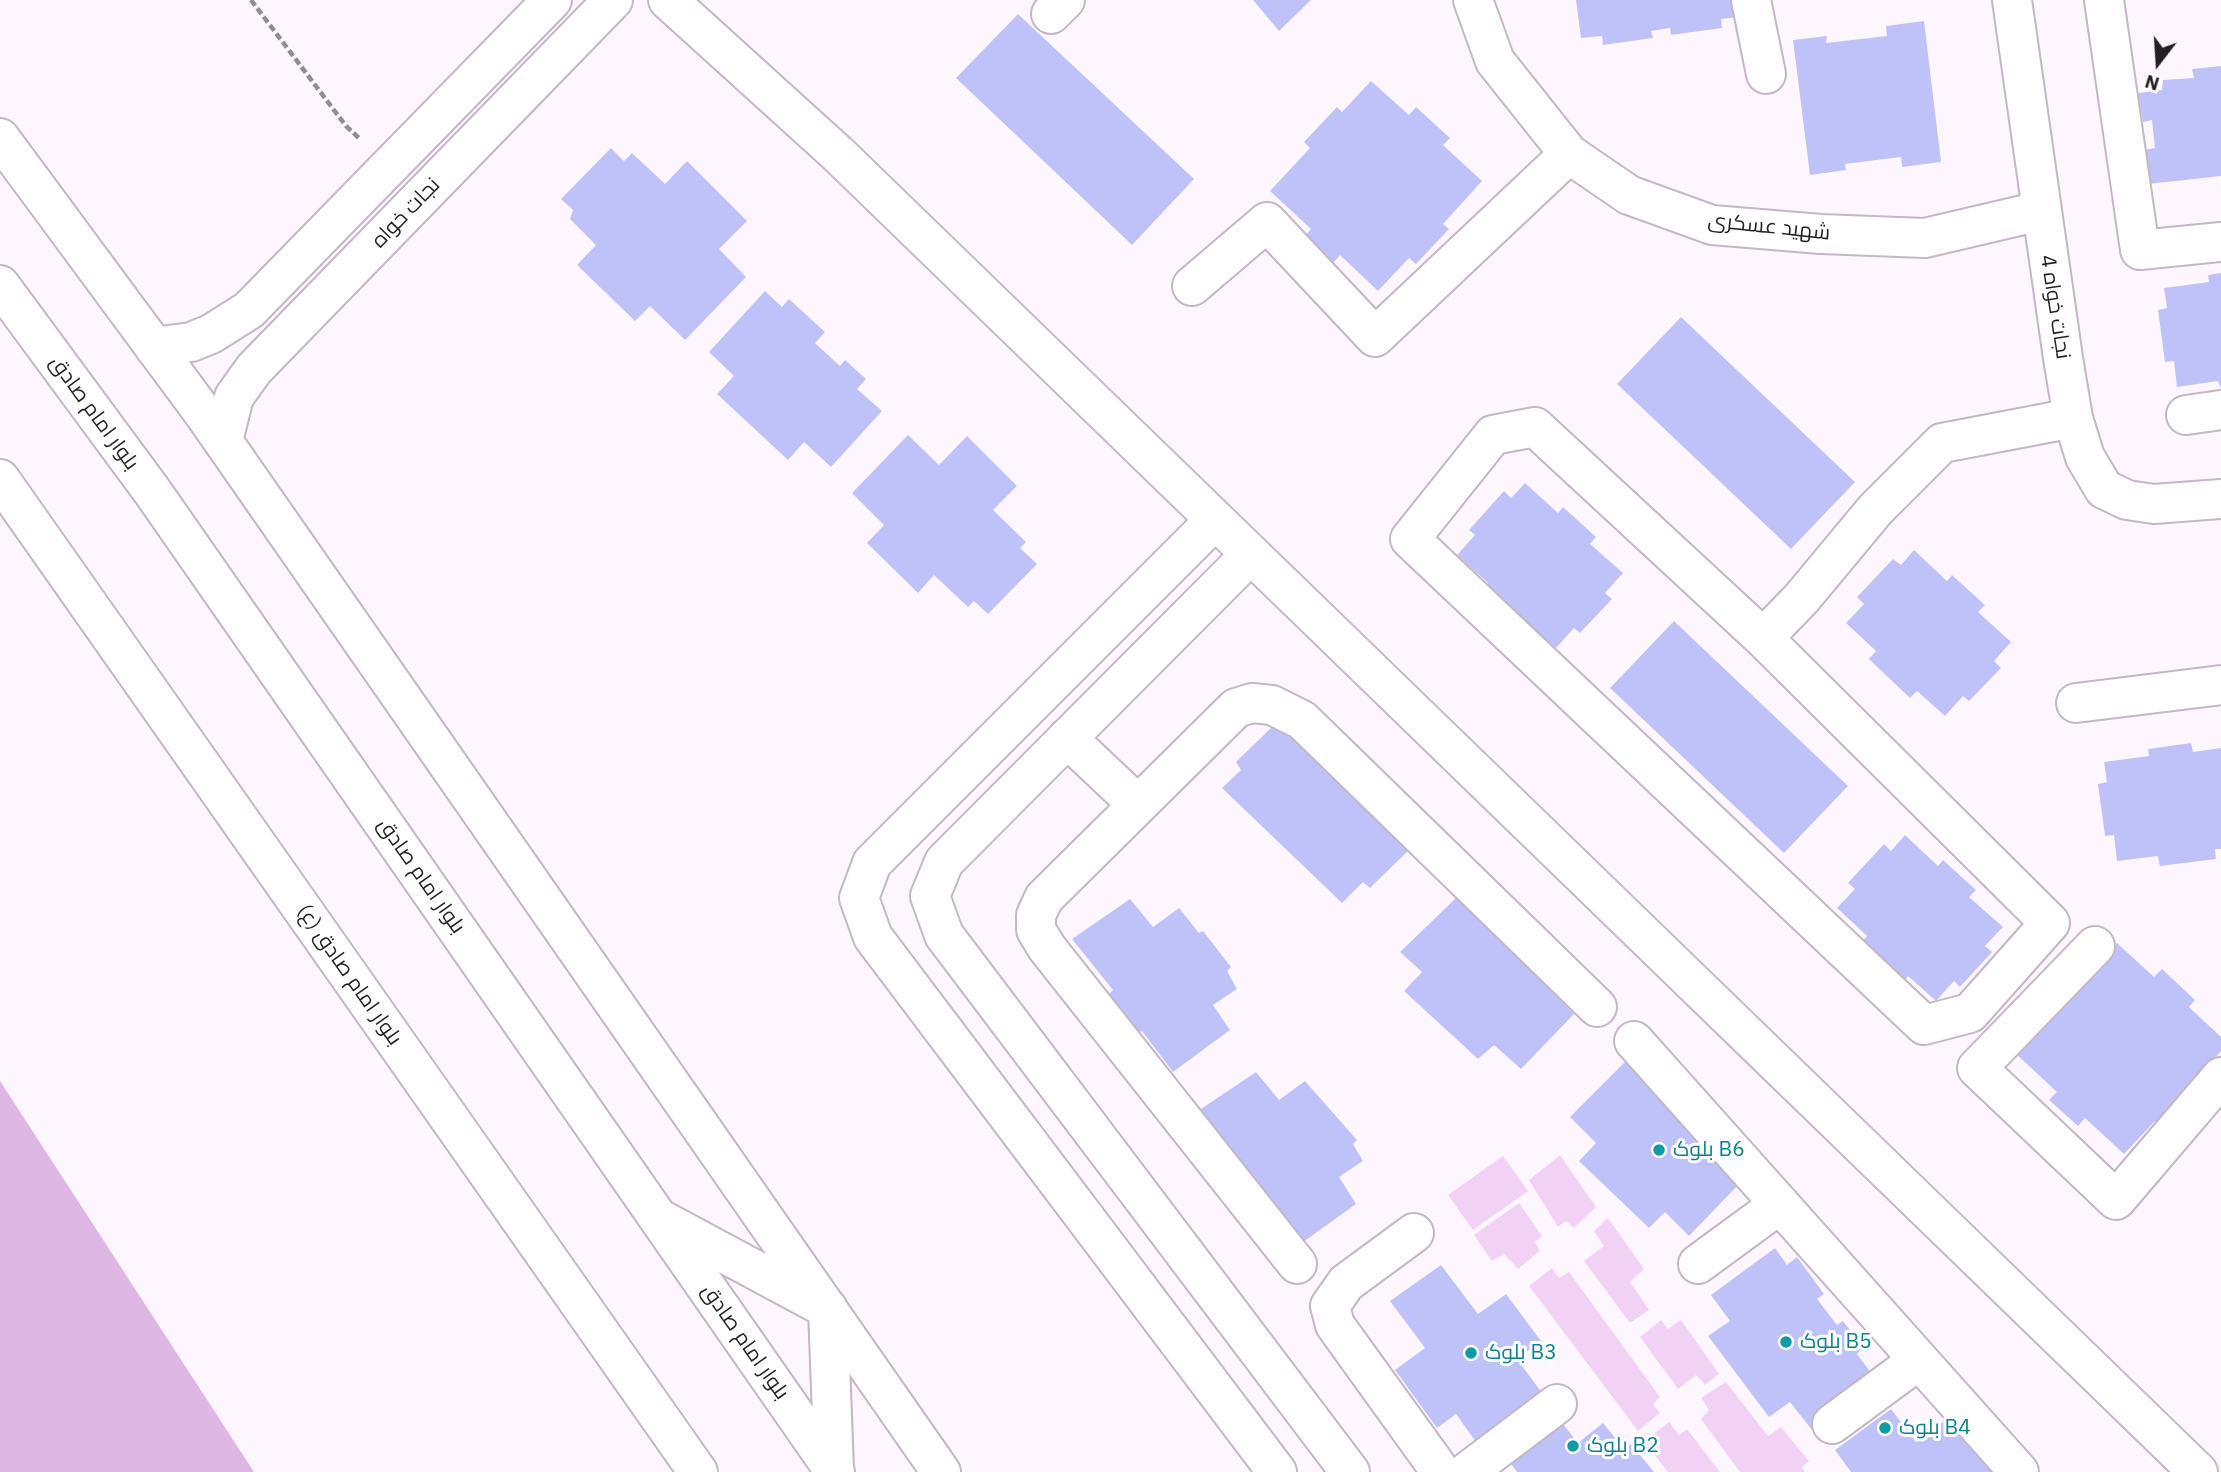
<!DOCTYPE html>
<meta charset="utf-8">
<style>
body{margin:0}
#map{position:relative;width:2221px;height:1472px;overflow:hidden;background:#fef6ff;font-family:"IBM Plex Sans",sans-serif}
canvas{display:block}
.north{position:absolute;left:2123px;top:28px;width:70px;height:70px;-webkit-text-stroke:5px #fff;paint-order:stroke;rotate:197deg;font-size:19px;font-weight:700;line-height:28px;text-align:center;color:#241f24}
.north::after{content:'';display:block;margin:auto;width:24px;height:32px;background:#241f24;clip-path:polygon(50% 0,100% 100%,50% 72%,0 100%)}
</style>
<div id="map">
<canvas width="2221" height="1472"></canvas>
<div class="north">N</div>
</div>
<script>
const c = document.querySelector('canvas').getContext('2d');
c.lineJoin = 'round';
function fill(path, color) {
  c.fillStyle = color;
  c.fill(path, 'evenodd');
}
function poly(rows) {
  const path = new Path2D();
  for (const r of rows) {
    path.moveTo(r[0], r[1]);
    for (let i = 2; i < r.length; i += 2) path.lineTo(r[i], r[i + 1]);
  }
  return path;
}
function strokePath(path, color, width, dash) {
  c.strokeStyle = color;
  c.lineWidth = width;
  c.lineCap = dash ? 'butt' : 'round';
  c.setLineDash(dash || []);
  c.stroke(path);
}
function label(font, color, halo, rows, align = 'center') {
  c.font = font + ' "IBM Plex Sans",Cairo,sans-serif';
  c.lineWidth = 6;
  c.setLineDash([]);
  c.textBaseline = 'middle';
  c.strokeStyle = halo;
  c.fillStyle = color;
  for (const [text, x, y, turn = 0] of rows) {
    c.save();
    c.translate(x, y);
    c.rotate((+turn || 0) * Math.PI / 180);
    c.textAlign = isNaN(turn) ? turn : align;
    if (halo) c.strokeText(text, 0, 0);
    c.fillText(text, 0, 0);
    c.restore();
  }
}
fill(poly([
 [1560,1155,1596,1207,1574,1228,1566,1221,1558,1227,1529,1180],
 [1503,1156,1528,1191,1473,1230,1448,1195],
 [1519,1203,1542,1236,1535,1242,1540,1251,1518,1269,1504,1254,1492,1261,1474,1235],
 [1608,1218,1644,1269,1630,1282,1649,1310,1630,1323,1584,1261,1604,1246,1594,1231],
 [1552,1268,1559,1278,1569,1272,1660,1397,1653,1404,1660,1413,1638,1431,1529,1286],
 [1661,1320,1668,1329,1681,1320,1719,1374,1705,1385,1696,1375,1678,1389,1640,1337],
 [1726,1382,1768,1436,1781,1427,1809,1461,1802,1467,1805,1472,1740,1472,1701,1419,1709,1410,1701,1398],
 [1669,1422,1679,1435,1687,1429,1720,1472,1668,1472,1644,1441]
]), '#f1d2f5');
fill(poly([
 [0,1081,254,1472,0,1472]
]), '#dfb7e5');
fill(poly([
 [1253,0,1311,0,1279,31],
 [1576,0,1735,0,1738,17,1721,19,1722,28,1671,35,1670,28,1651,31,1653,38,1603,45,1602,36,1581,38],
 [1018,14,1194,179,1132,245,956,78],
 [1924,21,1941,162,1902,167,1901,157,1845,164,1846,170,1810,175,1793,40,1827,36,1826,43,1887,36,1886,26],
 [2221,66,2221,176,2148,184,2145,150,2155,148,2152,120,2143,122,2138,93,2162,90,2163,80,2194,78,2192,69],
 [1371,81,1409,115,1416,107,1450,138,1443,145,1482,181,1443,224,1449,229,1416,264,1409,258,1378,291,1340,255,1332,264,1304,237,1311,229,1270,191,1310,148,1304,142,1337,107,1342,112],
 [611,148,624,161,632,153,665,184,687,161,747,221,719,249,746,277,685,340,650,306,635,321,577,265,596,245,570,219,573,210,561,199],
 [2221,273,2221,389,2218,381,2177,387,2174,361,2165,362,2158,310,2167,308,2164,288,2209,282,2208,275],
 [765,291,782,307,789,299,825,332,815,343,840,366,845,360,866,379,857,389,882,411,831,467,804,442,788,460,717,394,734,376,709,352],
 [1681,317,1855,482,1791,549,1617,384],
 [908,435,939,465,967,436,1017,486,993,510,1026,542,1020,548,1037,564,988,614,974,601,968,607,934,575,918,593,867,543,884,525,852,493],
 [1525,483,1558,513,1563,507,1596,537,1590,544,1623,573,1605,593,1612,599,1580,633,1574,628,1556,648,1528,623,1522,630,1480,591,1488,583,1457,555,1475,535,1469,530,1504,491,1511,498],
 [1914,550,1947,581,1952,575,1985,605,1978,612,2011,642,1994,661,2001,668,1969,701,1963,696,1945,716,1917,691,1910,698,1869,659,1876,651,1846,623,1864,604,1857,597,1893,559,1901,565],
 [1674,621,1848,786,1784,853,1610,688],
 [1278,721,1399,838,1408,851,1370,888,1363,882,1342,903,1222,788,1241,770,1236,762],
 [2191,743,2193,752,2221,748,2221,849,2215,849,2216,859,2160,866,2158,856,2117,861,2114,835,2105,836,2098,784,2107,782,2104,762,2149,756,2148,749],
 [1905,835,1938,866,1943,860,1976,890,1969,897,2003,927,1985,946,1992,952,1960,987,1954,981,1936,1001,1908,976,1902,983,1860,944,1867,936,1837,908,1855,889,1848,883,1884,844,1891,851],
 [1456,898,1471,912,1478,904,1512,939,1506,946,1527,967,1535,961,1555,984,1550,990,1574,1014,1521,1069,1494,1045,1478,1059,1404,991,1422,972,1400,952],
 [1130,899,1153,927,1179,908,1199,933,1203,931,1231,967,1227,971,1237,989,1213,1005,1230,1030,1173,1072,1142,1031,1137,1034,1107,996,1113,990,1072,939],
 [2117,943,2154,977,2162,969,2195,1000,2189,1007,2221,1037,2221,1051,2189,1086,2162,1127,2155,1121,2124,1154,2085,1118,2078,1126,2049,1100,2057,1092,2015,1053],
 [1631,1056,1743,1180,1689,1236,1665,1212,1649,1228,1579,1161,1596,1143,1570,1117],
 [1256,1072,1279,1100,1305,1081,1357,1140,1353,1144,1363,1161,1339,1177,1356,1204,1299,1245,1198,1111],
 [1775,1248,1787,1265,1797,1257,1824,1294,1817,1299,1837,1325,1843,1321,1863,1347,1857,1354,1877,1381,1812,1430,1790,1402,1769,1417,1708,1336,1730,1321,1711,1295],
 [1441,1265,1478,1314,1506,1294,1541,1341,1517,1359,1542,1393,1478,1445,1456,1414,1437,1428,1395,1370,1425,1348,1390,1301],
 [1891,1409,1916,1442,1954,1414,1996,1472,1851,1472,1835,1450],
 [1559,1419,1578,1443,1603,1423,1624,1449,1631,1444,1654,1472,1517,1472,1507,1459]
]), '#bfc2f8');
const minor = poly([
 [668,0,839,155,2198,1472],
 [1473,0,1495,61,1569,154,1629,195,1712,225,1821,234,1925,238,2040,211],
 [1751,0,1766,74],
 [2012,0,2063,358,2073,418,2085,457,2104,489,2127,500,2154,504,2221,499],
 [2104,0,2140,250,2221,242],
 [1051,14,1065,0],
 [0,138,204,414,941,1472],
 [1192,286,1267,222,1375,337,1569,154],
 [154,347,191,342,211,334,249,310,552,0],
 [2186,415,2221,410],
 [1535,427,1763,638,2050,923,1970,1013,1924,1025,1410,539,1493,435,1535,427],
 [223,441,234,397,254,369,613,0],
 [1215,520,872,863,859,898,873,937,1277,1472],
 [1251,554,944,862,930,896,944,935,1350,1472],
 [1763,638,1801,599,1875,510,1942,443,2073,418],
 [2076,703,2221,685],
 [1067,738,1137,804],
 [2095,946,1977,1068,2116,1200,2221,1077],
 [1634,1041,2019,1472],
 [1414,1233,1346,1283,1330,1306,1335,1325,1441,1472],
 [1297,1264,1047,948,1036,930,1036,915,1044,898,1236,708,1252,703,1272,705,1302,720,1597,1007],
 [1698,1264,1780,1204],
 [1832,1424,1919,1360],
 [1467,1472,1557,1404]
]);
const major = poly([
 [0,285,152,491,835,1472],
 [0,479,698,1472],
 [664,1221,828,1309,834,1470]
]);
strokePath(minor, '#c4b7c6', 42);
strokePath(major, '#c4b7c6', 42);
strokePath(poly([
 [251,0,346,126,361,140]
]), '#928c93', 4.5, [7, 3.5]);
strokePath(minor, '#fff', 38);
strokePath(major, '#fff', 38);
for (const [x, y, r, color] of [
 [1659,1150,7,"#0f9aa8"],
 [1786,1342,7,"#0f9aa8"],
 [1471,1353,7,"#0f9aa8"],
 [1885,1428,7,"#0f9aa8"],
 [1573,1446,7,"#0f9aa8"]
]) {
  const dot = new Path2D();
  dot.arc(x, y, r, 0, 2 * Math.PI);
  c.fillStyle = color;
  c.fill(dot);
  strokePath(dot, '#fff', 2.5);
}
label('21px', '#241f24', '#fff', [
 ["نجات خواه",406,213,-46],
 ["شهید عسکری",1769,227,6],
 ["نجات خواه 4",2055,307,81],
 ["بلوار امام صادق",94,413,54],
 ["بلوار امام صادق",421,876,55],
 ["بلوار امام صادق (ع)",349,975,55],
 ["بلوار امام صادق",745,1342,55]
]);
label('21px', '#0d838f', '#fff', [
 ["بلوک B6",1673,1150],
 ["بلوک B5",1800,1342],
 ["بلوک B3",1485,1353],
 ["بلوک B4",1899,1428],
 ["بلوک B2",1587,1446]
], 'left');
</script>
